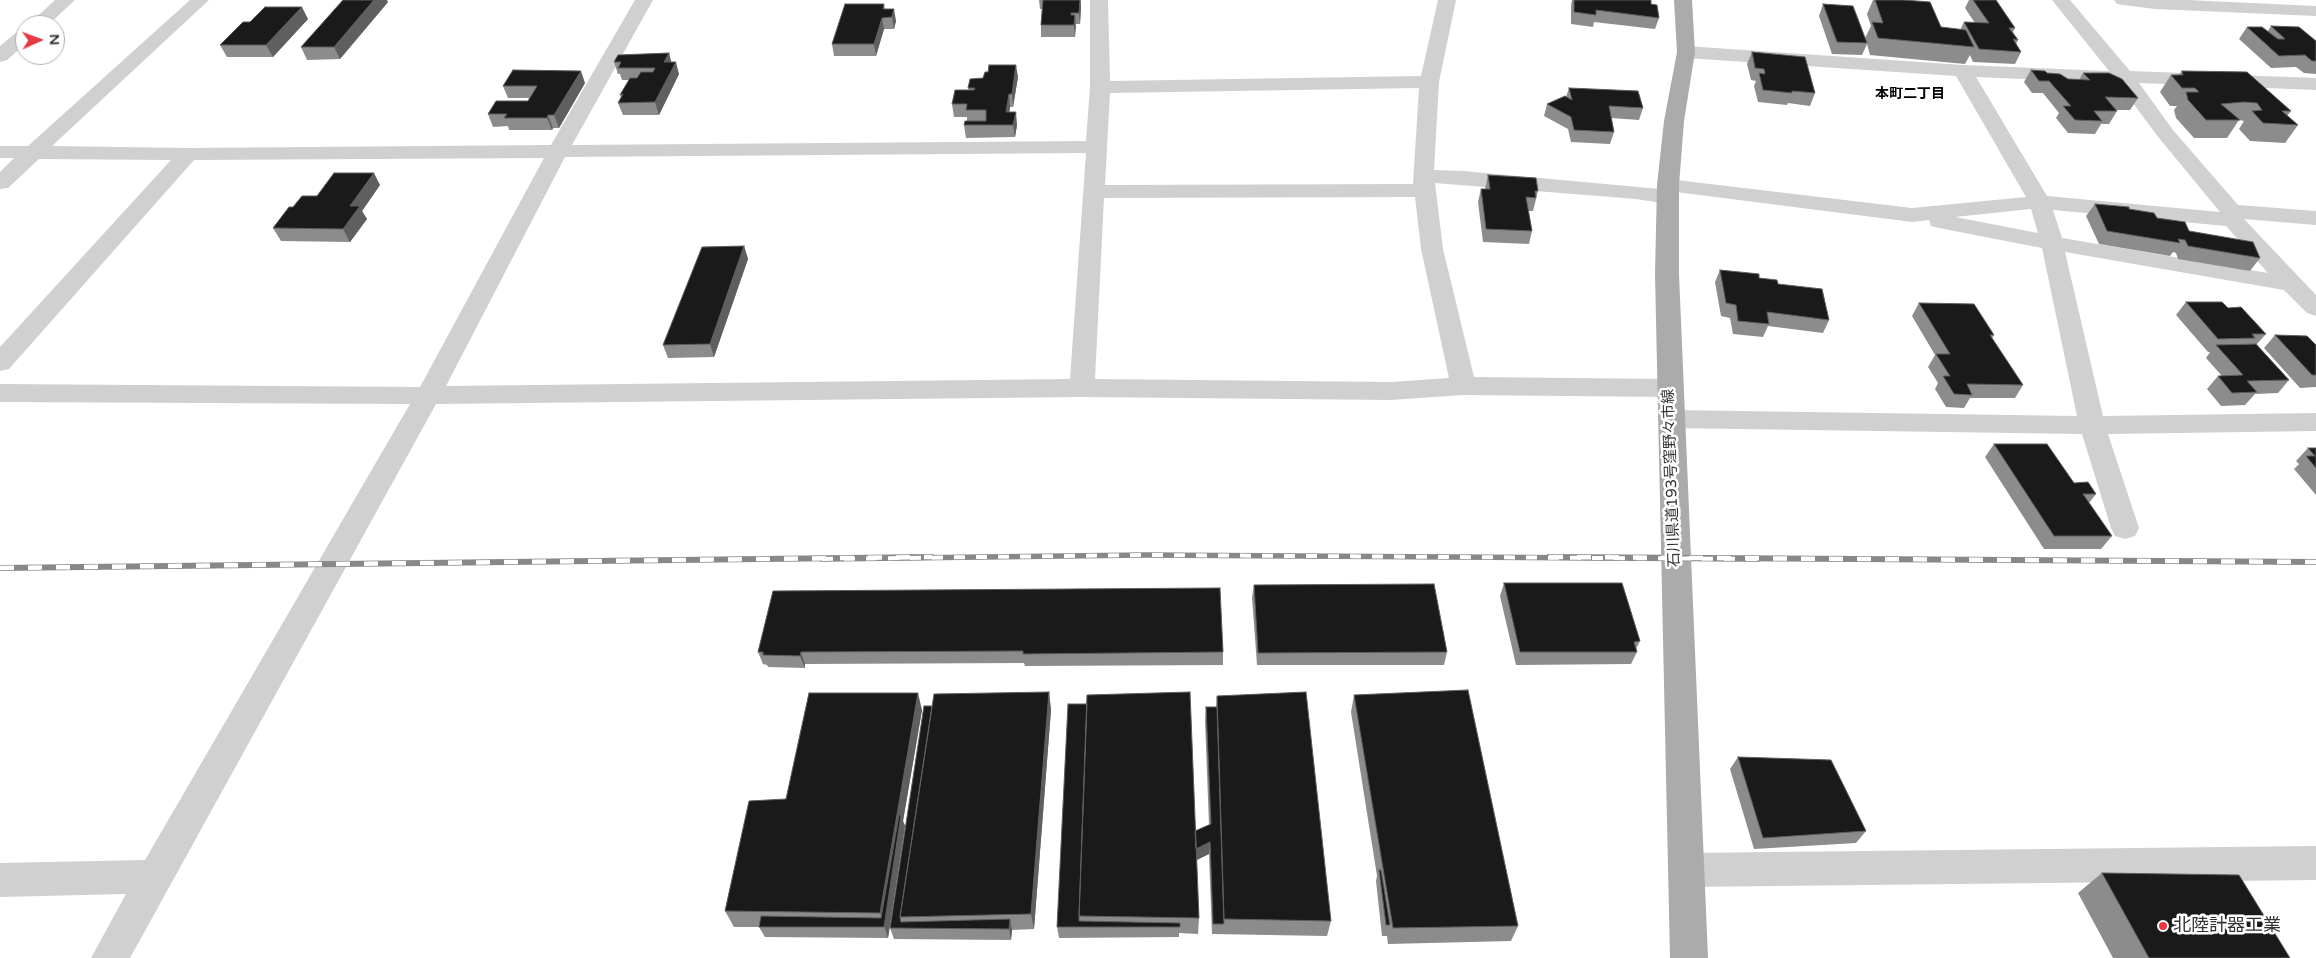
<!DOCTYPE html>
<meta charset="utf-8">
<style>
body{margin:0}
#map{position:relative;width:2316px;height:958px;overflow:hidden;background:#fff;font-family:"Varela Round",sans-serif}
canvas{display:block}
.north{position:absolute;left:15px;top:15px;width:50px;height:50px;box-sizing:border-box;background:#fff;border:1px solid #adadad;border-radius:50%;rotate:88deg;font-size:14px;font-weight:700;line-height:20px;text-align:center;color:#333}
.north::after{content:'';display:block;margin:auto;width:18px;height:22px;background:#e63946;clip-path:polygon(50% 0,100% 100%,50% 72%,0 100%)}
</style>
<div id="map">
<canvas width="2316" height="958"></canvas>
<div class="north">N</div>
</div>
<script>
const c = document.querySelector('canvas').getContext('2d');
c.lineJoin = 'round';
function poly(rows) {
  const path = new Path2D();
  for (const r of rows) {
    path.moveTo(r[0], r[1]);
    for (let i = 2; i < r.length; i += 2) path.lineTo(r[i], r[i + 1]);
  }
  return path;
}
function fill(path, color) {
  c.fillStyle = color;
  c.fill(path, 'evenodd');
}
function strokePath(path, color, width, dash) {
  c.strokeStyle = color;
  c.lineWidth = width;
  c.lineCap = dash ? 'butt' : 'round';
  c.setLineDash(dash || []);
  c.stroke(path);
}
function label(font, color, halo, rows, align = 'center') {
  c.font = font + ' "Varela Round","Noto Sans JP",sans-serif';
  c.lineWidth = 5;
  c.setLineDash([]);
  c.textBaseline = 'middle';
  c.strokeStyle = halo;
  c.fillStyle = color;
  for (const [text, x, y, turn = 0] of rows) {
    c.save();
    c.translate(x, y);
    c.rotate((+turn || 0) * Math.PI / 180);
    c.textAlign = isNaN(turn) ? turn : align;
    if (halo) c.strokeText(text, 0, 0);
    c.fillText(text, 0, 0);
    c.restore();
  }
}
fill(poly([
 [55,0,75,0,48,25,28,25,55,0],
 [190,0,209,0,52,146,188,148,551,145,635,0,653,0,572,145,1086,141,1090,87,1090,0,1108,0,1110,81,1421,76,1438,0,1456,0,1439,82,1434,170,1463,171,1660,189,1657,185,1660,180,1668,179,1912,208,2026,197,1956,76,1686,58,1679,56,1677,52,1679,48,1686,46,1963,65,2109,71,2052,0,2070,0,2130,71,2316,78,2316,90,2139,83,2173,130,2238,205,2316,211,2316,225,2244,219,2316,295,2316,316,2307,313,2284,290,2065,252,2103,416,2316,413,2316,431,2108,434,2139,528,2135,536,2125,539,2115,536,2111,528,2082,434,1671,428,1662,425,1658,419,1662,413,1671,410,2077,416,2042,248,1939,228,1931,226,1929,220,1912,222,1676,192,1679,197,1676,202,1668,204,1636,199,1435,183,1443,249,1474,377,1669,379,1678,382,1682,388,1678,394,1669,397,1463,395,1391,400,1082,397,436,404,130,958,91,958,126,894,0,897,0,863,145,860,410,404,0,402,0,384,420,387,544,158,194,160,9,369,0,371,0,347,171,160,39,159,8,188,0,189,0,172,14,158,0,158,0,146,28,146,190,0],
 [1976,77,2118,83,2159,138,2220,212,2047,196,1976,77],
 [1419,88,1413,184,1105,185,1110,93,1419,88],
 [1086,153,1070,379,446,386,565,157,1086,153],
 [1415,197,1421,249,1449,378,1391,382,1095,379,1104,198,1415,197],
 [2031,209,2038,233,1955,217,2031,209],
 [2053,210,2226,226,2268,273,2062,238,2053,210],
 [2114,0,2187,0,2316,6,2316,16,2155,9,2123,5,2117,4,2114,0],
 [25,29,25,44,7,60,0,62,0,46,18,31,25,29],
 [2316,846,2316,880,1687,887,1674,882,1669,870,1674,858,1687,853,2316,846]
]), '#d0d0d0');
fill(poly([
 [1674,0,1692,0,1695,52,1684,121,1679,185,1679,274,1708,958,1670,958,1655,274,1657,185,1664,121,1677,52,1674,0]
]), '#ababab');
const railFar1 = poly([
 [822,559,1145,555,1758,559]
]);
const rail = poly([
 [1549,557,2316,562],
 [0,568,932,557]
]);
strokePath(railFar1, '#888', 5.5);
strokePath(rail, '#888', 6);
strokePath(railFar1, '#fff', 4, [11]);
strokePath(rail, '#fff', 4.5, [14]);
fill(poly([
 [1039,0,1081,0,1081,7,1080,24,1075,24,1075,37,1041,37,1041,25,1042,9,1040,9],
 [1572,0,1651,0,1651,4,1659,18,1655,29,1594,22,1593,27,1571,24,1571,5],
 [1873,0,1904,0,1941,27,1960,30,1964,22,1975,23,1965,8,1969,0,1973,0,2015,28,2013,32,2018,40,2016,44,2021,52,2015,64,1973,62,1970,55,1965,64,1870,55,1867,44,1862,55,1832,54,1819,16,1823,4,1865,38,1871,26,1867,14],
 [388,2,340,59,307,60,301,47],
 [884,4,885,9,896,21,894,29,884,29,876,56,834,56,832,44],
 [308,19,273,57,227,57,220,45],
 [2271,26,2316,41,2316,74,2304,73,2296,67,2271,68,2239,39,2247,27,2268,31],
 [1752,52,1815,93,1810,106,1788,103,1787,105,1758,102,1754,86,1756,81,1751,80,1747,64],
 [669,53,671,62,679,74,659,115,623,115,618,103,621,97,620,95,629,80,622,80,620,74,618,74,614,62],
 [2031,70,2068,79,2079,80,2083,73,2138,98,2130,110,2116,110,2117,111,2109,124,2101,124,2095,134,2068,133,2056,118,2059,113,2043,93,2032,93,2024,82],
 [2182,71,2291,111,2287,116,2298,125,2285,143,2250,141,2239,129,2244,121,2239,120,2227,138,2194,138,2176,118,2174,110,2177,106,2170,106,2160,92,2171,75,2179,75],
 [1018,77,1013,107,1010,107,1009,112,1017,125,1015,137,966,138,964,125,967,121,967,117,954,117,952,104,969,90,968,88],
 [585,83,559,128,553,128,552,130,509,130,508,126,493,127,488,114,528,101,529,98,508,98,503,86],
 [1569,88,1643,108,1639,120,1611,118,1614,132,1610,144,1571,142,1568,129,1544,116,1547,104,1566,97],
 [1488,175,1538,191,1533,211,1528,211,1532,231,1529,244,1483,242,1478,202,1481,189,1485,189],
 [380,185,362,211,367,219,350,242,281,241,273,228,317,196],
 [2095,204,2157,218,2189,231,2260,258,2250,271,2178,259,2176,253,2173,252,2170,256,2099,244,2086,216],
 [744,246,748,259,714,357,668,358,663,345],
 [1720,270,1759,278,1778,284,1829,320,1823,333,1768,326,1763,337,1733,334,1730,318,1721,316,1715,282],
 [2186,302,2228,308,2266,334,2256,345,2289,380,2278,393,2255,394,2245,405,2221,406,2207,389,2218,376,2222,376,2206,358,2210,352,2208,352,2176,315],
 [1919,303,1994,335,1992,338,2023,385,2015,398,1970,398,1964,408,1946,407,1935,389,1938,383,1928,367,1935,355,1912,316],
 [2275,335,2316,345,2316,387,2300,388,2264,348],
 [1994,444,2096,494,2089,503,2112,536,2101,549,2044,549,1985,457],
 [2308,448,2316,448,2316,495,2294,469,2299,464,2296,461],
 [1504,583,1640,641,1636,649,1637,652,1631,664,1516,665,1500,596],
 [1254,585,1447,652,1444,665,1257,665,1252,597],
 [773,591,1223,652,1223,665,1025,666,1024,663,805,664,805,668,768,667,767,665,763,664,758,652],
 [1049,692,1051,710,1034,929,1012,930,1011,940,894,939,890,928,932,706],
 [1354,695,1518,926,1511,941,1388,944,1387,936,1382,936,1376,881,1377,876,1351,712],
 [1217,696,1331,921,1327,936,1212,934,1209,854,1196,860,1199,918,1198,934,1179,933,1179,937,1059,938,1057,927,1195,831,1209,825,1205,720,1206,707,1216,707],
 [922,710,903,821,905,826,888,938,765,937,759,927,734,927,725,911,786,799],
 [1738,757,1866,831,1856,843,1754,849,1730,769],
 [2102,873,2290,958,2113,958,2078,893]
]), '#8c8c8c');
fill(poly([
 [374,0,387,0,388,2,340,59,334,47],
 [1080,0,1081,7,1080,24,1079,13],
 [302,7,308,19,273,57,266,45],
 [894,9,896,21,894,29,892,17],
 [1075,15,1076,27,1075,37,1074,25],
 [882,18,884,29,876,56,874,44],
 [669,53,672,65,664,62],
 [676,62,679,74,659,115,655,102],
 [1016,65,1018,77,1013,107,1012,94],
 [581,71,585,83,559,128,554,115],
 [1009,94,1010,107,1008,125,1006,112],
 [1016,112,1017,125,1015,137,1013,125],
 [548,115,553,128,552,130,547,118],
 [374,173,380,185,362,211,367,219,350,242,343,229,350,206],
 [744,246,748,259,714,357,710,344],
 [801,652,805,664,805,668,800,656],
 [1049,692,1051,710,1034,929,1031,914],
 [918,693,922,710,903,821,905,826,888,938,880,913],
 [1210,842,1209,854,1195,861,1195,850],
 [1010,919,1012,930,1011,940,1009,929]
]), '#5f5f5f');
const building = poly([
 [343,0,374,0,334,47,301,47,343,0],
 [1043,0,1080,0,1079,13,1071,13,1071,15,1075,15,1074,25,1041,25,1043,0],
 [1574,0,1651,0,1651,4,1657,5,1659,18,1596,10,1596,15,1574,12,1574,0],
 [1875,0,1904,0,1930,2,1941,27,1966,30,1974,47,1878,38,1872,22,1883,23,1875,0],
 [1973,0,1996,0,2015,28,2009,28,2018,40,2013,39,2021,52,1979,49,1964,22,1989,23,1973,0],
 [845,4,884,4,883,9,894,9,892,17,882,18,874,44,832,44,845,4],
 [1823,4,1853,6,1867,43,1837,42,1823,4],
 [265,7,302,7,266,45,220,45,243,22,250,22,265,7],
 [2271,26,2299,27,2316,41,2316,61,2312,61,2305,55,2279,56,2247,27,2262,27,2278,39,2285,39,2271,26],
 [1752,52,1805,57,1815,93,1792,91,1792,93,1763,90,1759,73,1765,74,1764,69,1755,68,1752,52],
 [669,53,664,62,676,62,655,102,618,103,623,94,620,95,630,78,637,78,641,72,653,72,655,68,618,68,621,62,614,62,618,55,669,53],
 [989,65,1016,65,1012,94,1009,94,1006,112,1016,112,1013,125,964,125,965,121,986,121,986,110,966,110,967,104,952,104,955,90,974,90,975,88,968,88,970,79,983,78,985,72,988,72,989,65],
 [513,70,581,71,554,115,548,115,547,118,504,118,507,114,488,114,496,101,528,101,537,86,503,86,513,70],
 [2031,70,2045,71,2047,73,2060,74,2068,79,2090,80,2083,73,2109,73,2122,79,2138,98,2105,97,2117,111,2094,111,2102,121,2075,120,2063,106,2071,106,2049,81,2039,81,2031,70],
 [2182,71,2247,72,2291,111,2282,111,2298,125,2263,123,2252,111,2262,110,2257,103,2244,102,2221,104,2240,120,2206,120,2188,100,2186,92,2199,92,2195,88,2182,88,2171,75,2183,75,2182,71],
 [1569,88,1638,91,1643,108,1609,106,1614,132,1574,130,1571,117,1547,104,1565,96,1572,100,1569,88],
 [334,173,374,173,350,206,360,206,343,229,273,228,289,207,293,207,302,196,317,196,334,173],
 [1488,175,1536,178,1538,191,1535,191,1536,198,1526,197,1532,231,1486,229,1481,189,1490,189,1488,175],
 [2095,204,2129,207,2129,209,2154,213,2157,218,2185,222,2189,231,2253,242,2260,258,2188,246,2185,240,2178,239,2180,243,2107,231,2095,204],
 [744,246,710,344,663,345,702,247,744,246],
 [1720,270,1759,274,1759,278,1777,280,1778,284,1822,289,1829,320,1767,312,1769,324,1738,321,1736,305,1726,303,1720,270],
 [2186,302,2222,302,2228,308,2241,307,2266,334,2252,334,2255,338,2218,339,2186,302],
 [1919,303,1974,304,1994,335,1990,335,2023,385,1967,384,1972,395,1954,394,1943,376,1950,376,1936,354,1950,354,1919,303],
 [2275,335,2307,336,2316,345,2316,375,2312,375,2275,335],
 [2256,344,2289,380,2247,381,2257,392,2232,393,2218,376,2243,375,2216,345,2256,344],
 [1994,444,2047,444,2074,483,2088,482,2096,494,2083,494,2112,536,2054,536,1994,444],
 [2308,448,2316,448,2316,468,2306,456,2315,456,2308,448],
 [1504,583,1622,583,1640,641,1634,642,1637,652,1520,652,1504,583],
 [1434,584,1447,652,1258,653,1254,585,1434,584],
 [1220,588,1223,652,1023,654,1023,651,801,652,800,656,763,655,763,652,758,652,773,591,1220,588],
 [1468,690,1518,926,1393,928,1354,695,1468,690],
 [1049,692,1031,914,900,917,934,694,1049,692],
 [1190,692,1199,918,1079,916,1087,695,1190,692],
 [1306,692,1331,921,1224,919,1217,696,1306,692],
 [809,693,918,693,880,913,725,911,749,801,786,799,809,693],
 [1068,704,1087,704,1079,916,1079,921,1180,923,1180,927,1057,927,1068,704],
 [924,706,932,706,900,917,901,922,1010,919,1009,929,890,928,924,706],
 [1206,707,1217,707,1224,924,1213,924,1210,842,1196,849,1195,831,1211,824,1206,707],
 [1738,757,1831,760,1866,831,1763,838,1738,757],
 [899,815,901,815,884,927,759,927,761,916,881,918,899,815],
 [1379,870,1381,870,1390,925,1386,925,1379,870],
 [2102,873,2239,875,2290,958,2149,958,2102,873]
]);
fill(building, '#1a1a1a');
strokePath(building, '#5f5f5f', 1);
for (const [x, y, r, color] of [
 [2163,926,5,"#e63946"]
]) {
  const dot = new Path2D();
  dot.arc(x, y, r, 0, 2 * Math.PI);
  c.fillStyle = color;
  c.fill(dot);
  strokePath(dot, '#fff', 2);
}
label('bold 14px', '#000', '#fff', [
 ["本町二丁目",1910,94]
]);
label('15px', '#333', '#fff', [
 ["石川県道193号窪野々市線",1672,478,-92]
]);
label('18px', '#333', '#fff', [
 ["北陸計器工業",2173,926]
], 'left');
</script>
